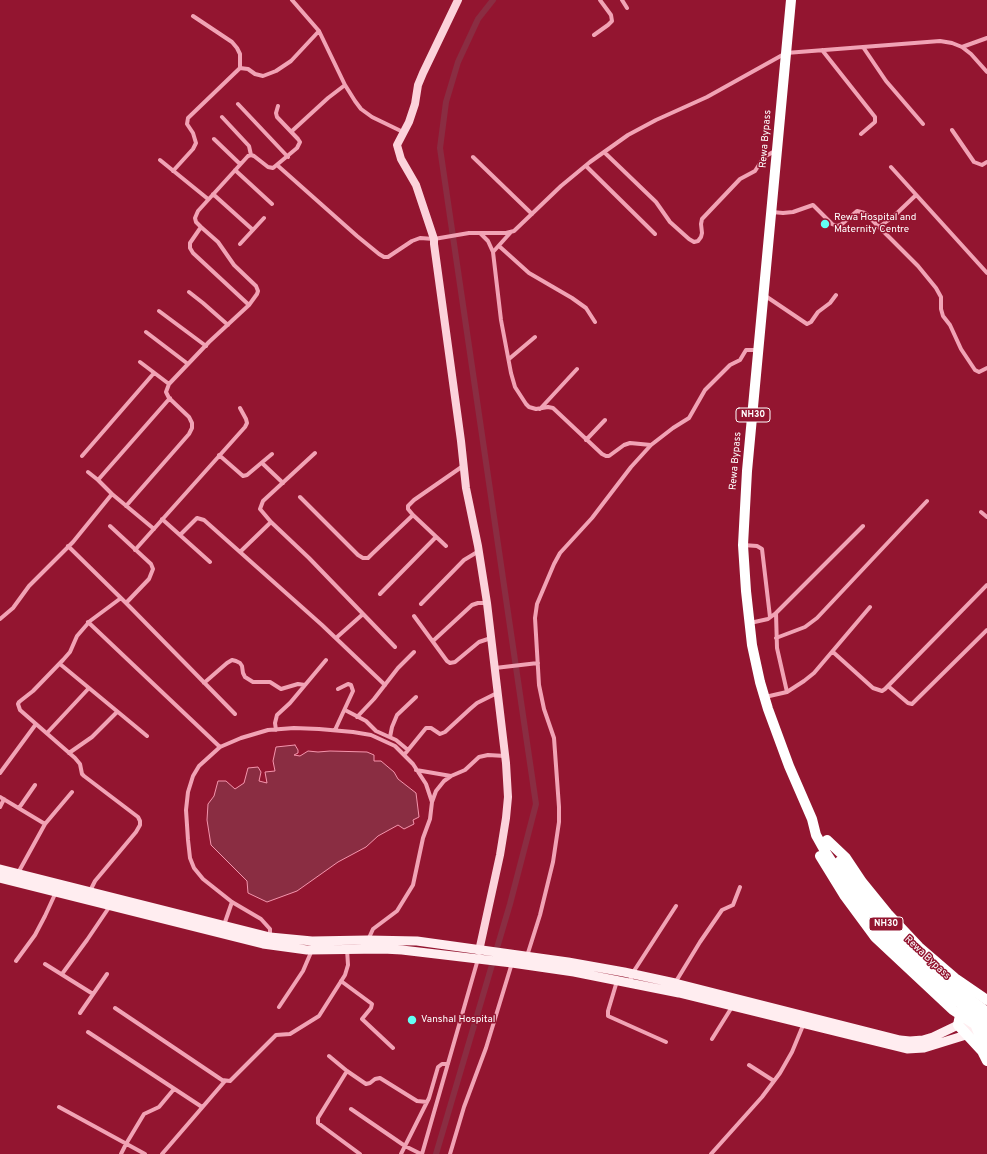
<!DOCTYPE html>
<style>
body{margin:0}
canvas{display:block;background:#931530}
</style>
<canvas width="987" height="1154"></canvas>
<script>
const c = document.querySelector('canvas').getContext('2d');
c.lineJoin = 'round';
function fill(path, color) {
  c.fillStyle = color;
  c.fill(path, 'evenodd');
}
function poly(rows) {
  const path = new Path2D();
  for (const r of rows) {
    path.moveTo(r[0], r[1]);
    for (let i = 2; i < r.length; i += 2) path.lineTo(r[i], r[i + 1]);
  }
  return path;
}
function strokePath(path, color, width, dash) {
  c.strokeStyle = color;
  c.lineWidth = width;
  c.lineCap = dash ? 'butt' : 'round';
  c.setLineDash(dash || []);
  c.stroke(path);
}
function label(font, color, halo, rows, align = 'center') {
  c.font = font + ' Overpass,sans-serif';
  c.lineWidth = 3;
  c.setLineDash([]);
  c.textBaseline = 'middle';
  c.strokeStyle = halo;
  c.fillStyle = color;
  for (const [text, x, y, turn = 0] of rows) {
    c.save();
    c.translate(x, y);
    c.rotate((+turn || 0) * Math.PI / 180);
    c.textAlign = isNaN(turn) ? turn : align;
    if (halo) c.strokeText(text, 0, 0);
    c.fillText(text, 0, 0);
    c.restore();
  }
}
const water = poly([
 [295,745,298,750,298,753,294,755,300,756,308,751,318,752,330,751,367,752,374,755,374,761,381,761,394,772,398,779,416,793,419,817,413,820,414,824,404,829,398,825,378,836,366,847,338,862,297,891,267,902,248,893,247,881,211,845,207,820,208,804,214,796,218,781,226,781,235,789,244,783,248,768,258,767,261,772,259,781,267,783,265,772,275,771,273,761,276,747,295,745]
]);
fill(water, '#8a2d42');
strokePath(water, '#f495ad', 1);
strokePath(poly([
 [436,1154,510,904,536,804,440,148,446,102,458,62,478,19,493,0]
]), '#8a2d42', 6);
strokePath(poly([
 [292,0,319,31,345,85,355,101,361,109,372,117,403,132],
 [622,0,627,8],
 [193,16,232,42,237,48,240,54,240,68],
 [594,35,608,25,612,21,611,15,600,0],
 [863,47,886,81,923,124],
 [962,47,987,38],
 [822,50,875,117,875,122,861,134],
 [238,104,288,157],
 [222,117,249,146,251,155],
 [952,130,974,162,982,165,987,162],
 [292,131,328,98,345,85],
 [214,139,240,164],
 [604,152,656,202,670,222,689,239,694,242,698,241,701,237,702,233,701,224,702,219,740,179,755,171,764,157,775,151],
 [473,157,532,214],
 [160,160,208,199],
 [277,165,357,236,379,254,384,257,388,257,412,241,420,238,434,239,469,233,506,233,514,231,561,186,590,162,628,135,656,120,707,97,786,53,940,41,952,43,962,47,971,54,987,72],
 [586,166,655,234],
 [891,167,987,273],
 [235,170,272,204],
 [173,171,193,149,196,143,193,133,187,124,188,118,240,68,248,69,255,74,263,76,276,71,291,61,319,31],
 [213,194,253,230],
 [772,212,783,213,793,212,813,205,832,224,837,226,842,224,857,211,865,213,918,266,936,288,941,297,941,309,943,316,950,325,961,349,975,370,979,372,987,368],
 [201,227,190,243,190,248,193,253,249,305],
 [879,227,894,216,916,195],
 [480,233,488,241,493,252,501,320,511,373,515,387,526,404,529,407,536,409,548,407,553,408,602,454,606,456,609,456,624,445,630,443,651,445],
 [240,244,264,218],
 [499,246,529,273,572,298,586,308,595,322],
 [493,252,511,232],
 [189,292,203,303,228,325],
 [764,295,807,324,811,322,818,312,830,303,836,295],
 [159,311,206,346],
 [146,332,188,364],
 [509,359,535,337],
 [140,362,169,384],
 [540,409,577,369],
 [586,440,605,420],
 [315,453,263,501,260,509,271,522,309,558,395,647],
 [219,455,243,476,247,475,272,454],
 [82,456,154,373],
 [262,463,283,483],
 [88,472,98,480],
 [112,494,154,529],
 [300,497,358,555,363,558,368,558,372,554,413,515],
 [126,506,189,434,192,428,192,423,189,417,169,398,166,392,169,384,209,342,249,305,257,294,258,291,256,286,234,265,218,242,201,227,196,222,195,218,198,211,248,156,251,155,254,156,268,167,273,168,297,148,300,142,298,139,277,117,276,113,278,106],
 [981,512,987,517],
 [162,519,210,562],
 [110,526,151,564,153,569,149,579,126,603],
 [181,534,197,518,204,520,322,625,385,685],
 [743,545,757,546,762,549,770,617],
 [68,546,126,603,235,714],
 [446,546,413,515,408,509,408,506,414,500,463,466],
 [135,550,245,427,247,423,246,419,240,408],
 [240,552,271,522],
 [380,594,436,537],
 [421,604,464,560,479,551],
 [776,613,777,648,787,692],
 [414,616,447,661,450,663,455,662,479,642,491,638],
 [0,619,13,608,29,586,73,542,112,494,98,480,170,398],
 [88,622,220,747],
 [750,623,768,619,776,613,863,526],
 [336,638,363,614],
 [776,638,805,627,817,618,927,501],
 [433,641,472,605,478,603,487,603],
 [833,652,873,688,882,691,885,689,987,585],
 [60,664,147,736],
 [495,668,538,663],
 [204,683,227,663,232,660,236,661,240,663,242,666,243,673,245,677,253,682,270,682,281,689,298,684,305,685],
 [888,686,908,703,912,704,987,630],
 [765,697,787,692,804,681,814,673,870,607],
 [345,710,366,721,376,731,396,740,408,750],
 [357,717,374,699,398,668,414,652],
 [276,730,275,723,277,715,290,703,326,660],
 [335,730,353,691,351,685,348,684,338,689],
 [47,733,89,688],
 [390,737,392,727,397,715,416,697],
 [69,753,92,737,117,712],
 [404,755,426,728,431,728,440,734,445,732,470,709,477,703,497,693],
 [416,770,451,776],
 [0,773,36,724],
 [0,797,45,824],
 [432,802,436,791,444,781,451,776,465,770,479,757,488,755,505,756],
 [0,807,4,799],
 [19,808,35,785],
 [18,873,45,824,72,792],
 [90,891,95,881,136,832,140,825,140,821,138,817,84,776,82,774,80,764,75,758,20,710,18,704,19,702,33,691,63,660,70,652,77,636,90,621,121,598],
 [224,925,232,902],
 [270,937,270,929,261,919,232,902,203,879,194,868,190,858,188,840,186,810,188,792,193,776,199,766,220,747,241,738,268,730,294,728,319,729,353,732,371,735,395,746,413,764,426,784,432,802,430,819,423,838,413,885,397,911,373,929,368,940],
 [527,956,540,915,553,862,559,822,559,807,554,738,544,709,539,685,535,618,537,604,554,564,560,553,592,518,631,467,651,445,673,428,689,418,705,390,730,365,740,360,746,350,757,350],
 [16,961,35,935,45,916,56,892],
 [45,964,93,994],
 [62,974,87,940,110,906],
 [341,981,372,1004,371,1008,362,1019,393,1048],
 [617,981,608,1011,608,1016,666,1042],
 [630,982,632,974,676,906],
 [675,983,700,942,722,910,733,905,740,887],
 [279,1007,303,971,312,950],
 [115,1008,222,1080,230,1081,276,1035,290,1034,319,1016,345,975,348,965,347,949],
 [80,1013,107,974],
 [88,1032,202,1107],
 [712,1039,732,1007],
 [329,1056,347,1071,366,1084,370,1083,375,1079,380,1078,417,1101,427,1102],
 [749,1065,774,1081],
 [347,1071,318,1118,318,1123,360,1154],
 [59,1107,145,1154],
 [351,1109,405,1146,421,1154],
 [121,1154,126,1144,144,1114,159,1107,174,1089],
 [162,1154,225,1081],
 [401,1154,429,1098,438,1067,442,1064,448,1064],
 [422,1154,478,959],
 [450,1154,464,1107,486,1048,512,963],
 [711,1154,762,1097,780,1073,792,1052,804,1023]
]), '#f1a3b5', 4);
strokePath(poly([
 [458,0,423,73,418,85,415,104,409,122,397,145,401,159,416,185,434,239,434,244,461,441,466,488,478,546,487,603,506,763,508,797,506,818,500,855,479,951]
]), '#fcd2db', 8);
strokePath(poly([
 [0,869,270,937,312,941,368,940,417,941,568,962,624,972,675,983,900,1040,910,1041,923,1040,933,1037,958,1025,975,1027],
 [0,878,263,944,307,950,383,949,402,950,512,963,574,972,679,993,907,1049,924,1048,966,1035,973,1035]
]), '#ffedf0', 9);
strokePath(poly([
 [791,0,747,471,743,545,746,591,752,645,760,682,768,709,789,766,812,819,816,835,826,853,866,913,885,935,933,982],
 [827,840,846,858,862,882,888,914,919,947,955,978,987,1000],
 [820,856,844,895,875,937,953,1010,987,1032],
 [840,861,858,889,893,932,939,976],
 [962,1011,960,1015,958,1025,982,1051,987,1061],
 [975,1024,979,1034,987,1045]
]), '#fff', 10);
strokePath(poly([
 [939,976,987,1012],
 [933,982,955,1000,987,1022]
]), '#fff', 10);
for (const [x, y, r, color] of [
 [825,224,5,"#63fff4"],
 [412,1020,5,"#63fff4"]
]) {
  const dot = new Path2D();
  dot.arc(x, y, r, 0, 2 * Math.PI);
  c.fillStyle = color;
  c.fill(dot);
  strokePath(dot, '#931530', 1.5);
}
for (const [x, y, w] of [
 [753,415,34],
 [886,924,34]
]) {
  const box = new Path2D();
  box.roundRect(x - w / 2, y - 7, w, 14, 3);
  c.fillStyle = '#931530';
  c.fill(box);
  strokePath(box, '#fff', 1);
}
label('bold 9px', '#fff', null, [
 ["NH30",753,415],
 ["NH30",886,924]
]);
label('10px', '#fff', '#931530', [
 ["Rewa Bypass",766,139,-85],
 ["Rewa Bypass",736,461,-85],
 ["Rewa Bypass",927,958,43]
]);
label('10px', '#fff', '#931530', [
 ["Rewa Hospital and",834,218],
 ["Maternity Centre",834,230],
 ["Vanshal Hospital",421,1020]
], 'left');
</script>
